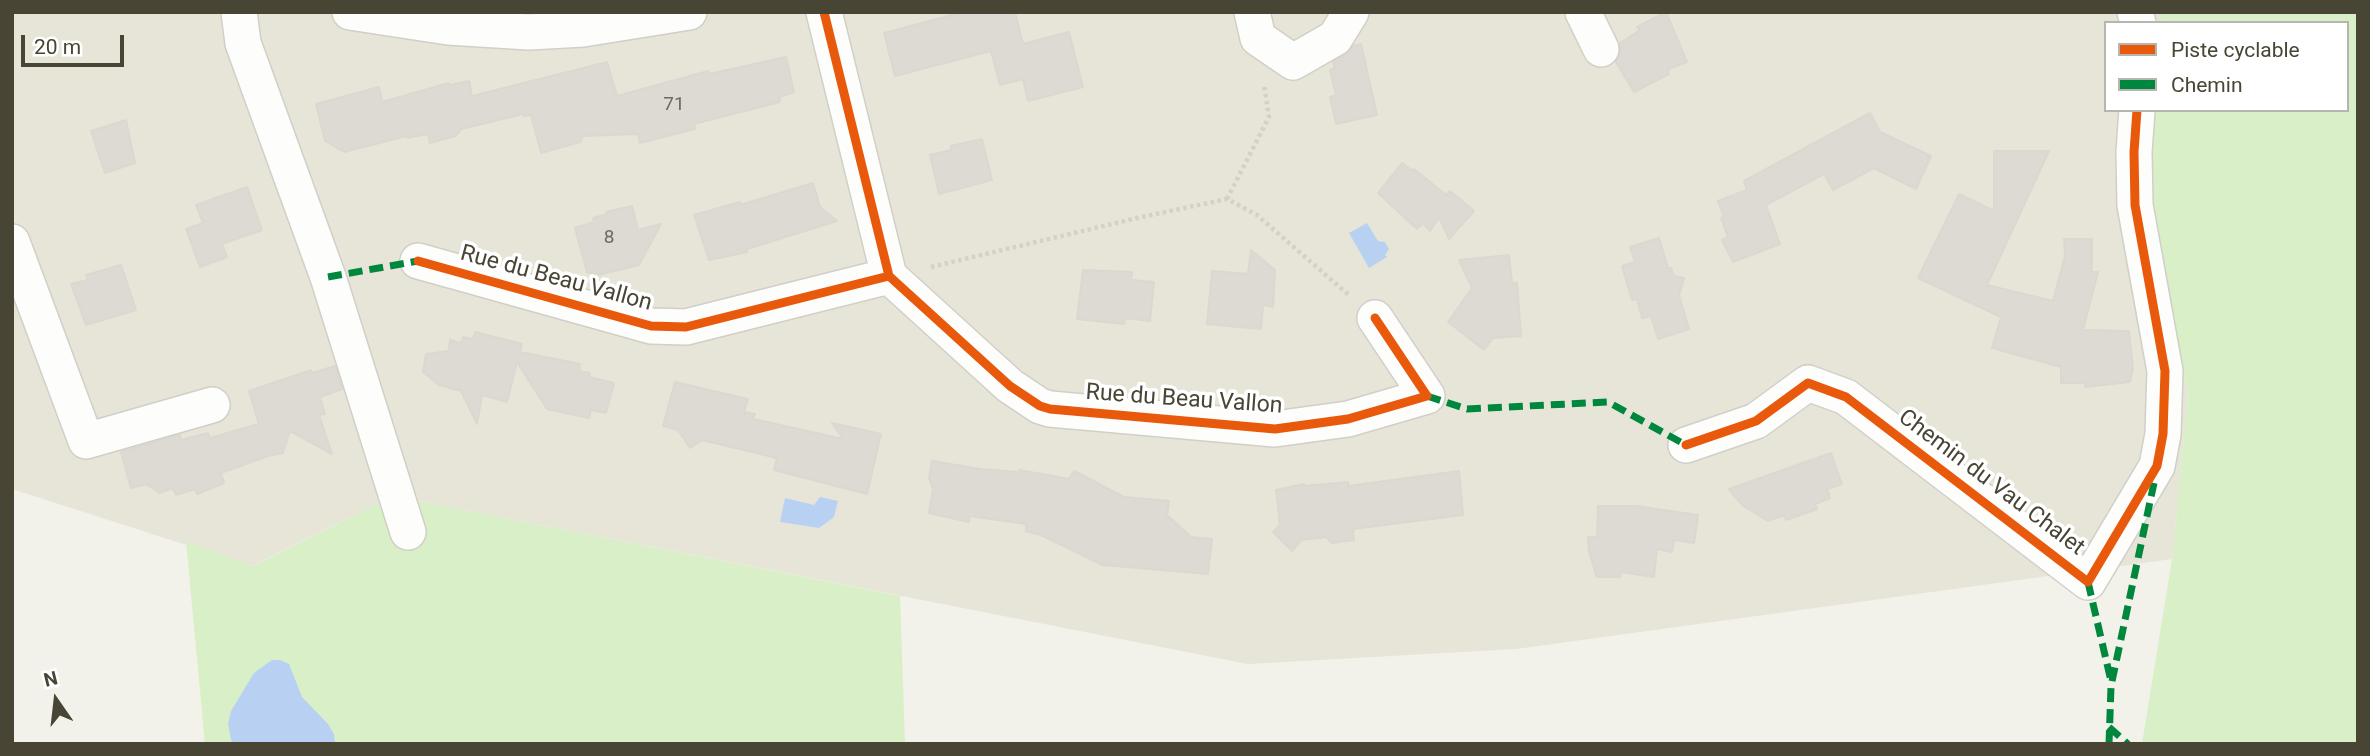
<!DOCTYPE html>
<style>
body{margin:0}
#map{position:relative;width:2370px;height:756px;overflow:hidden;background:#f2f1ea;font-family:Roboto,sans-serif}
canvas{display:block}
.frame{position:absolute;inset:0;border:14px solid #494535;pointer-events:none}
.legend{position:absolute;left:2104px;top:21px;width:245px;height:91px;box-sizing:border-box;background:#fff;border:2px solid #b6b5ae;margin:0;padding:9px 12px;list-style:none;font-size:21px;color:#494535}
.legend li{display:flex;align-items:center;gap:14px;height:35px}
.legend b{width:35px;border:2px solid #b6b5ae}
.north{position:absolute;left:21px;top:665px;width:70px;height:70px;-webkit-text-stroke:5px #fff;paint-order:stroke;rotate:346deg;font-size:19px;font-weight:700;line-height:28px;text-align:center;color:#494535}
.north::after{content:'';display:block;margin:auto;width:24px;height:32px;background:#494535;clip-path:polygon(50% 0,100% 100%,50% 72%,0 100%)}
.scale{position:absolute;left:21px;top:35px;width:103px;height:32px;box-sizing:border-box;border:4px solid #494535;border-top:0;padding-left:9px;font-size:21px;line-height:24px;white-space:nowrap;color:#494535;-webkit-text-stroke:5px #fff;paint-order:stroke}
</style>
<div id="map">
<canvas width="2370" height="756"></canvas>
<div class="frame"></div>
<ul class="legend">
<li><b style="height:9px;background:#e8590c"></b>Piste cyclable</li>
<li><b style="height:9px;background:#00873e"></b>Chemin</li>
</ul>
<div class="north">N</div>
<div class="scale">20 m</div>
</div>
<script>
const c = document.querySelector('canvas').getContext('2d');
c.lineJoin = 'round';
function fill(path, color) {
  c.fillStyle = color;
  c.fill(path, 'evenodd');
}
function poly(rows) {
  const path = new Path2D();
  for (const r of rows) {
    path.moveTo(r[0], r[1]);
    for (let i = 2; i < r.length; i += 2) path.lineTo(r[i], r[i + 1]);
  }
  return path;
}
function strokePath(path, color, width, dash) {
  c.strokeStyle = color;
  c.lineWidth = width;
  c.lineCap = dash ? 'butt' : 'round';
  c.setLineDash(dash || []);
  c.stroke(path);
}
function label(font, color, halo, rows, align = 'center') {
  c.font = font + ' Roboto,sans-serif';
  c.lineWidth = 7;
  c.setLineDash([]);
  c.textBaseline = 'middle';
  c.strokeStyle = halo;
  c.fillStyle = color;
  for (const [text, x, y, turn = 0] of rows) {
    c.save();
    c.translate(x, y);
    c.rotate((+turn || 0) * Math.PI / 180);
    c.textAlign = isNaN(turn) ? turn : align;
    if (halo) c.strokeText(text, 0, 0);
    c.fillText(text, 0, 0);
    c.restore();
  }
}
fill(poly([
 [12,12,2159,12,2163,23,2106,23,2106,110,2152,110,2146,158,2188,396,2172,559,1516,649,1248,664,393,496,252,566,12,489]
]), '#e7e5d7');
fill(poly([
 [2159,12,2358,12,2358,744,2142,744,2172,559,2188,396,2146,158,2152,110,2347,110,2347,23,2163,23],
 [393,496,900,596,905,744,205,744,186,541,253,566]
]), '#d9efc8');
fill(poly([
 [1367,223,1378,241,1385,242,1389,249,1385,255,1387,257,1369,268,1349,233],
 [820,497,838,501,834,517,819,528,780,522,785,498,814,505],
 [272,660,280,660,289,664,302,697,328,724,334,734,335,744,232,744,228,724,231,711,254,673]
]), '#b8d1f3');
const building = poly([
 [963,12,1015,12,1023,44,1069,32,1083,87,1028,101,1023,79,1000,85,991,51,895,76,884,33,963,12],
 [1666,12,1687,62,1668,69,1669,74,1634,92,1616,62,1621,51,1620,43,1640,30,1637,27,1666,12],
 [1361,44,1377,115,1336,124,1330,97,1336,95,1330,70,1335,68,1333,62,1346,55,1354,46,1361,44],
 [786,57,794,92,779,97,780,102,694,124,695,129,640,143,638,134,583,136,580,142,541,153,531,115,524,116,523,114,461,129,456,136,430,143,428,134,408,138,407,136,344,152,325,141,316,104,379,87,382,102,449,83,450,85,469,81,472,96,607,62,617,96,708,71,709,74,786,57],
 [1870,113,1880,132,1931,156,1916,189,1874,168,1833,190,1824,174,1766,205,1780,244,1733,262,1722,240,1728,237,1721,218,1724,217,1718,201,1747,190,1744,181,1870,113],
 [126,120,135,163,105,173,91,131,126,120],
 [982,139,992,180,939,194,930,155,951,150,951,146,982,139],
 [1994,151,2049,151,1987,285,2053,301,2065,256,2064,239,2092,239,2092,272,2098,272,2083,330,2129,331,2133,368,2130,382,2085,387,2086,383,2061,383,2061,367,1992,348,2001,317,1918,278,1959,194,1994,211,1994,151],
 [1402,163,1413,171,1414,169,1446,195,1450,191,1474,211,1449,239,1439,217,1430,231,1423,223,1417,229,1378,193,1402,163],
 [813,183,820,207,837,221,747,249,747,252,709,260,694,215,740,202,740,205,813,183],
 [247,187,262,230,222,244,227,257,200,267,186,229,203,223,196,205,247,187],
 [632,206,638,230,661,224,639,265,598,275,587,272,575,228,594,222,593,218,607,214,606,212,632,206],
 [1659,238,1668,268,1671,268,1674,276,1684,278,1679,295,1689,329,1658,339,1651,316,1642,318,1637,299,1632,300,1622,266,1635,262,1630,247,1659,238],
 [1251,250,1275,270,1273,307,1263,305,1261,329,1207,324,1212,271,1248,274,1251,250],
 [1509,255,1512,283,1517,283,1521,336,1493,338,1484,350,1448,322,1472,288,1459,260,1509,255],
 [121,265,136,310,86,325,71,284,88,280,86,275,121,265],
 [1083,270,1132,272,1131,280,1154,282,1150,321,1125,318,1124,324,1077,319,1083,270],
 [475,332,522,344,520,352,580,364,579,371,590,373,589,377,614,383,606,413,591,410,589,418,547,409,517,362,507,402,482,395,477,424,461,391,439,385,423,372,426,354,449,351,450,340,461,343,463,337,473,339,475,332],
 [335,366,342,389,320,397,325,414,319,415,332,454,290,431,283,453,268,456,221,473,224,483,197,494,195,489,176,495,173,488,160,493,146,484,131,488,121,452,180,435,181,440,208,433,210,438,259,424,249,391,311,370,312,373,335,366],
 [675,382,748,399,744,412,755,414,753,419,843,439,832,423,881,434,867,494,774,470,777,458,702,440,690,448,678,430,663,426,675,382],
 [1831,453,1842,484,1827,489,1830,498,1815,504,1817,509,1786,520,1784,515,1768,521,1742,505,1729,489,1831,453],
 [932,461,980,469,1019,472,1019,470,1069,479,1074,471,1124,497,1169,501,1167,515,1191,537,1212,539,1208,574,1103,565,1041,535,1026,531,1026,524,969,516,969,522,929,513,933,489,929,478,932,461],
 [1459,471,1463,515,1353,529,1354,540,1332,543,1326,537,1301,540,1292,551,1273,532,1280,525,1276,490,1304,484,1304,486,1348,482,1348,486,1459,471],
 [1598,506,1636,506,1698,515,1694,543,1674,540,1672,552,1657,549,1654,577,1621,572,1620,577,1597,577,1589,552,1588,537,1597,537,1598,506]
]);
fill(building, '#dcdad3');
strokePath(building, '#dad8d0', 2);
const minor = poly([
 [239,12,243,43,328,277,408,532],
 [350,12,448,27,529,32,583,29,689,12],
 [824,12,889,276,1010,386,1040,406,1050,409,1275,429,1348,419,1427,396,1375,318],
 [1252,12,1258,38,1293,62,1335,38,1351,12],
 [1583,12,1601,49],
 [2135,12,2138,23],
 [12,242,86,441,212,405],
 [418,261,651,326,686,327,889,276],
 [1686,445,1756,421,1808,383,1846,397,2088,582,2157,466,2163,434,2165,371,2135,205,2134,152,2137,110]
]);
strokePath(minor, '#d0cfc8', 38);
strokePath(poly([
 [1227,199,1269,117,1264,84],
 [931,267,1137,218,1227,199,1257,215,1350,296]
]), '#d2d1ca', 4.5, [3.5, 3.5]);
strokePath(minor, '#fdfdfc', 35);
strokePath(poly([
 [328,277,418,261],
 [1427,396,1467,409,1608,402,1686,445],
 [2088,582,2111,681],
 [2109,727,2128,744],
 [2109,744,2111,686,2154,483]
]), '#00873e', 7, [14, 7]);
strokePath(poly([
 [824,12,889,276,1010,386,1040,406,1050,409,1275,429,1348,419,1427,396,1375,318],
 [418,261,651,326,686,327,889,276],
 [1686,445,1756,421,1808,383,1846,397,2088,582,2157,466,2163,434,2165,371,2135,205,2134,152,2137,110]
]), '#e8590c', 9);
label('19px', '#6e6b5d', null, [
 ["71",674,105],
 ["8",609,238]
]);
label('23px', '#494535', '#fff', [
 ["Rue du Beau Vallon",556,279,15],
 ["Rue du Beau Vallon",1184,400,4],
 ["Chemin du Vau Chalet",1991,483,37]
]);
</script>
